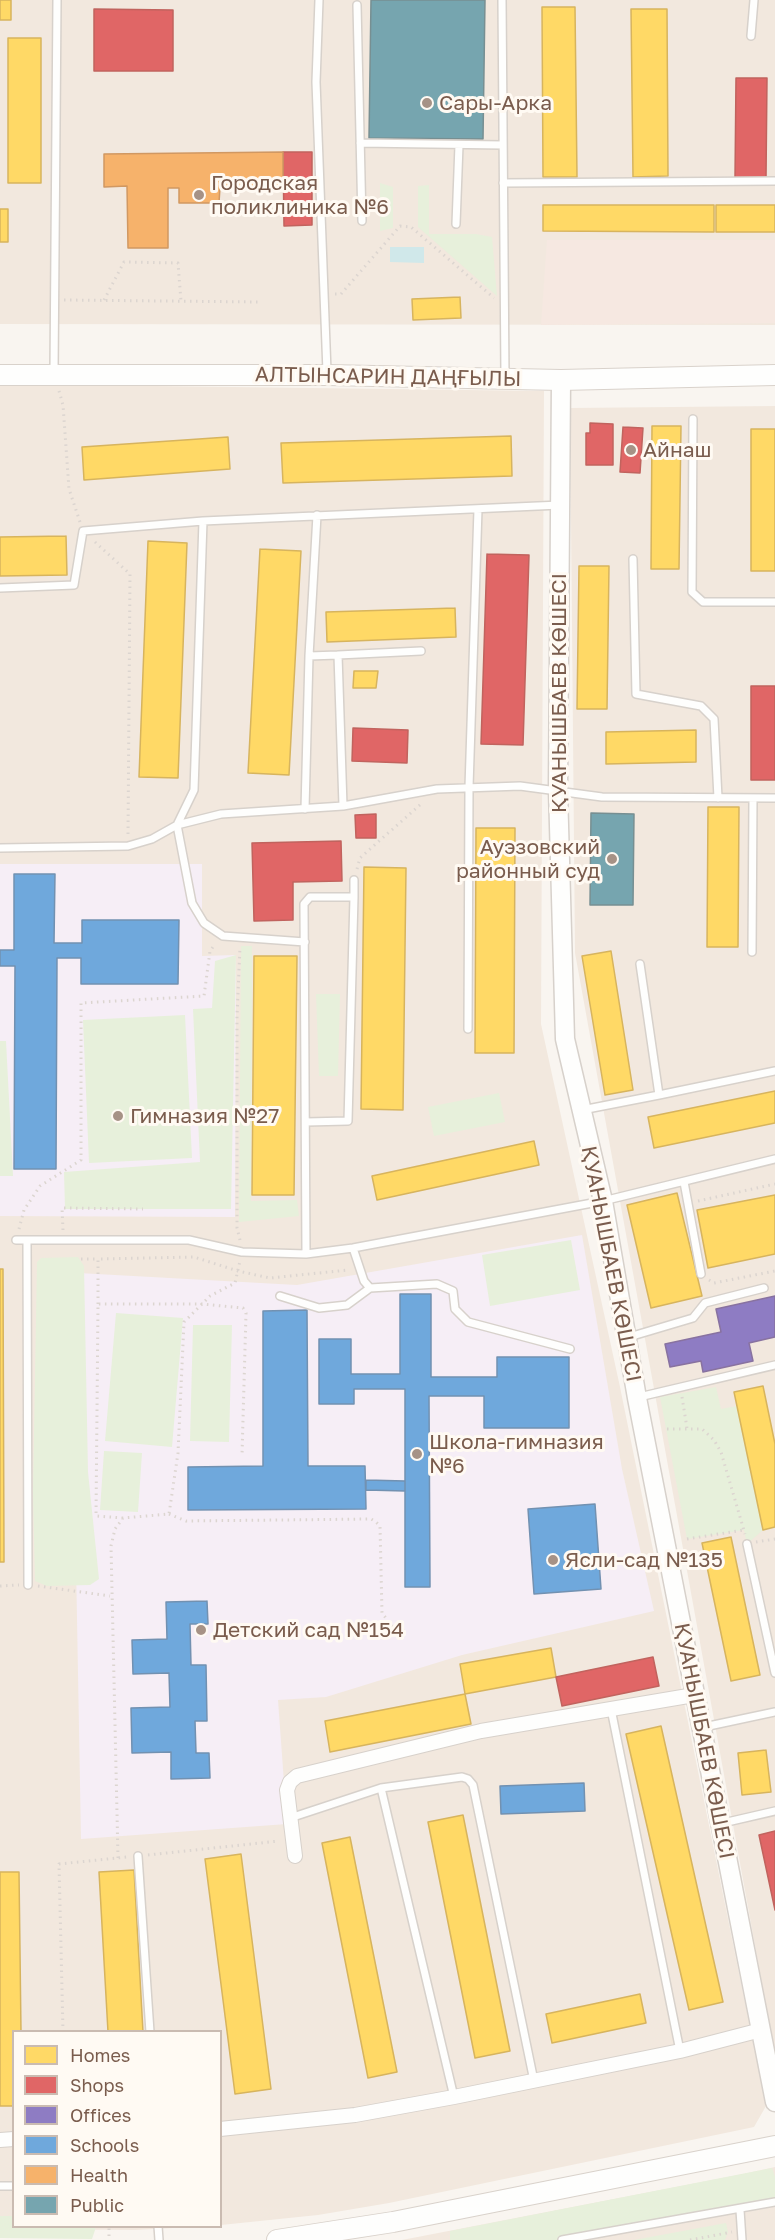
<!DOCTYPE html>
<meta charset="utf-8">
<style>
body{margin:0}
#map{position:relative;width:775px;height:2240px;overflow:hidden;background:#f9f5f0;font-family:"Golos Text",sans-serif}
canvas{display:block}
.legend{position:absolute;left:12px;top:2030px;width:210px;height:198px;box-sizing:border-box;background:#fffaf3;border:2px solid #cabbb1;margin:0;padding:8px 10px;list-style:none;font-size:18px;color:#7a5c4d}
.legend li{display:flex;align-items:center;gap:12px;height:30px}
.legend b{width:30px;border:2px solid #cabbb1}
</style>
<div id="map">
<canvas width="775" height="2240"></canvas>
<ul class="legend">
<li><b style="height:16px;background:#ffd966"></b>Homes</li>
<li><b style="height:16px;background:#e06666"></b>Shops</li>
<li><b style="height:16px;background:#8e7cc3"></b>Offices</li>
<li><b style="height:16px;background:#6fa8dc"></b>Schools</li>
<li><b style="height:16px;background:#f6b26b"></b>Health</li>
<li><b style="height:16px;background:#76a5af"></b>Public</li>
</ul>
</div>
<script>
const c = document.querySelector('canvas').getContext('2d');
c.lineJoin = 'round';
function fill(path, color) {
  c.fillStyle = color;
  c.fill(path, 'evenodd');
}
function poly(rows) {
  const path = new Path2D();
  for (const r of rows) {
    path.moveTo(r[0], r[1]);
    for (let i = 2; i < r.length; i += 2) path.lineTo(r[i], r[i + 1]);
  }
  return path;
}
function strokePath(path, color, width, dash) {
  c.strokeStyle = color;
  c.lineWidth = width;
  c.lineCap = dash ? 'butt' : 'round';
  c.setLineDash(dash || []);
  c.stroke(path);
}
function label(font, color, halo, rows, align = 'center') {
  c.font = font + ' "Golos Text",sans-serif';
  c.lineWidth = 6;
  c.setLineDash([]);
  c.textBaseline = 'middle';
  c.strokeStyle = halo;
  c.fillStyle = color;
  for (const [text, x, y, turn = 0] of rows) {
    c.save();
    c.translate(x, y);
    c.rotate((+turn || 0) * Math.PI / 180);
    c.textAlign = isNaN(turn) ? turn : align;
    if (halo) c.strokeText(text, 0, 0);
    c.fillText(text, 0, 0);
    c.restore();
  }
}
fill(poly([
 [0,0,775,0,775,325,0,324],
 [0,384,544,391,541,1024,620,1387,766,2106,754,2127,389,2203,318,2215,221,2225,220,2032,14,2032,14,2226,192,2227,135,2230,0,2229],
 [775,406,775,2056,575,953,570,408],
 [775,2167,775,2240,402,2240,743,2174]
]), '#f2e8de');
fill(poly([
 [547,240,775,240,775,323,541,325]
]), '#f6e8e1');
fill(poly([
 [0,864,202,864,202,956,236,955,235,1217,0,1216],
 [582,1235,622,1469,654,1611,462,1655,326,1697,278,1700,287,1824,81,1839,76,1563,42,1271,297,1285]
]), '#f6eef6');
fill(poly([
 [380,183,393,187,393,228,380,231],
 [429,185,429,234,476,234,492,237,497,296,418,227,418,186],
 [241,946,252,946,251,1201,297,1200,299,1216,239,1222],
 [236,955,231,1209,65,1209,64,1172,200,1162,193,1009,212,1008,215,961],
 [316,994,340,994,338,1076,319,1076],
 [185,1015,192,1158,89,1163,83,1020],
 [0,1041,6,1041,13,1176,0,1176],
 [499,1093,505,1122,434,1136,428,1107],
 [571,1240,580,1290,490,1306,482,1255],
 [78,1257,84,1266,88,1472,99,1579,90,1585,47,1586,35,1581,33,1492,37,1262,41,1258],
 [116,1313,183,1318,172,1447,105,1441],
 [193,1325,232,1325,229,1442,190,1441],
 [716,1387,721,1409,737,1406,763,1530,747,1544,744,1530,687,1539,660,1397],
 [104,1451,142,1453,138,1512,100,1510],
 [772,2168,775,2177,775,2202,556,2240,450,2240,450,2231],
 [0,2216,13,2216,14,2226,96,2227,92,2239,0,2238],
 [726,2223,728,2232,725,2240,634,2240]
]), '#e7f0db');
fill(poly([
 [390,247,424,247,424,263,390,262]
]), '#d0e8ea');
const homes = poly([
 [0,0,11,0,11,20,0,20,0,0],
 [542,7,575,7,577,177,543,177,542,7],
 [631,9,667,9,668,176,633,177,631,9],
 [8,38,41,38,41,183,8,183,8,38],
 [543,205,714,205,714,232,543,231,543,205],
 [716,205,775,205,775,232,716,232,716,205],
 [0,209,8,209,8,242,0,242,0,209],
 [460,297,461,318,413,320,412,299,460,297],
 [652,426,681,426,679,569,651,569,652,426],
 [751,429,775,429,775,571,751,571,751,429],
 [511,436,512,476,283,483,281,443,511,436],
 [228,437,230,469,84,480,82,447,228,437],
 [66,536,67,575,0,576,0,537,66,536],
 [148,541,187,543,178,778,139,777,148,541],
 [260,549,301,551,289,775,248,773,260,549],
 [579,566,609,566,607,709,577,709,579,566],
 [455,608,456,637,327,642,326,612,455,608],
 [354,671,378,671,376,688,353,688,354,671],
 [696,730,696,762,606,764,606,732,696,730],
 [708,807,739,807,738,947,707,947,708,807],
 [476,828,515,828,514,1053,475,1053,476,828],
 [364,867,406,868,403,1110,361,1109,364,867],
 [611,951,633,1090,605,1095,582,956,611,951],
 [254,956,297,956,294,1195,252,1195,254,956],
 [775,1091,775,1123,654,1148,648,1117,775,1091],
 [534,1141,539,1165,377,1200,372,1176,534,1141],
 [677,1193,702,1296,651,1308,627,1205,677,1193],
 [775,1195,775,1254,708,1268,697,1210,775,1195],
 [0,1269,3,1269,4,1562,0,1562,0,1269],
 [763,1386,775,1444,775,1527,763,1530,734,1392,763,1386],
 [731,1537,760,1675,731,1681,702,1543,731,1537],
 [551,1648,556,1677,465,1694,460,1664,551,1648],
 [465,1694,471,1724,330,1752,325,1721,465,1694],
 [661,1726,723,2002,689,2010,626,1734,661,1726],
 [766,1750,771,1792,742,1795,738,1753,766,1750],
 [463,1815,510,2051,475,2058,428,1822,463,1815],
 [350,1837,397,2072,368,2078,322,1843,350,1837],
 [241,1854,271,2089,235,2094,205,1859,241,1854],
 [134,1870,143,2032,108,2032,99,1872,134,1870],
 [0,1872,19,1872,21,2032,14,2032,14,2106,0,2106,0,1872],
 [640,1994,646,2023,552,2043,546,2014,640,1994]
]);
fill(homes, '#ffd966');
strokePath(homes, '#d7b45e', 1.5);
const shops = poly([
 [94,9,173,10,173,71,94,71,94,9],
 [736,78,767,78,766,178,735,178,736,78],
 [283,152,312,152,312,225,284,226,283,152],
 [590,423,613,424,613,465,586,465,586,433,590,433,590,423],
 [623,427,643,428,640,473,620,472,623,427],
 [487,554,529,555,523,745,481,744,487,554],
 [751,686,775,686,775,780,751,780,751,686],
 [353,728,408,730,407,763,352,761,353,728],
 [376,814,376,838,356,838,355,815,376,814],
 [341,841,342,881,293,882,293,920,254,921,252,843,341,841],
 [653,1657,659,1686,562,1706,556,1677,653,1657],
 [775,1831,775,1910,759,1835,775,1831]
]);
fill(shops, '#e06666');
strokePath(shops, '#c1635e', 1.5);
const offices = poly([
 [775,1296,775,1337,749,1343,753,1361,703,1372,701,1361,670,1367,665,1344,721,1332,716,1309,775,1296]
]);
fill(offices, '#8e7cc3');
strokePath(offices, '#8872a0', 1.5);
const schools = poly([
 [14,874,55,874,54,943,82,943,82,920,179,920,178,984,81,984,81,958,57,958,56,1169,14,1169,15,966,0,966,0,950,14,950,14,874],
 [400,1294,431,1294,431,1377,497,1377,497,1357,569,1357,569,1428,484,1428,484,1396,429,1396,430,1587,405,1587,405,1389,354,1389,354,1404,319,1404,319,1339,351,1339,351,1374,400,1374,400,1294],
 [307,1310,308,1466,365,1466,366,1509,188,1510,188,1467,263,1466,263,1311,307,1310],
 [366,1480,405,1481,405,1491,366,1490,366,1480],
 [595,1504,601,1589,534,1594,528,1509,595,1504],
 [207,1601,208,1624,190,1624,191,1665,206,1665,207,1721,195,1721,196,1753,209,1753,210,1778,171,1779,171,1752,132,1753,131,1708,170,1707,169,1673,133,1674,132,1640,167,1639,166,1602,207,1601],
 [584,1783,585,1811,501,1814,500,1786,584,1783]
]);
fill(schools, '#6fa8dc');
strokePath(schools, '#7291b1', 1.5);
const health = poly([
 [283,152,283,187,220,187,219,203,179,203,179,188,168,188,168,248,128,248,127,186,104,187,104,154,283,152]
]);
fill(health, '#f6b26b');
strokePath(health, '#d19862', 1.5);
const public = poly([
 [371,0,485,0,483,139,369,138,371,0],
 [591,813,634,814,633,905,590,905,591,813]
]);
fill(public, '#76a5af');
strokePath(public, '#778f92', 1.5);
const service = poly([
 [319,0,316,82,327,372],
 [502,0,505,377],
 [357,5,362,221],
 [751,36,754,0],
 [360,143,503,145],
 [503,183,775,181],
 [456,224,459,145],
 [54,372,57,0],
 [693,419,692,592,703,602,775,602],
 [317,515,309,656,338,655],
 [203,521,560,505],
 [633,559,636,694,701,706,714,719,718,798],
 [0,588,74,585,83,531,203,521,194,790,177,825,192,903,204,923,223,936,305,942],
 [343,806,338,655,421,651],
 [305,809,309,656],
 [0,848,128,846,152,839,177,825,221,814,343,806,437,789,520,786,602,797,775,798],
 [752,952,753,798],
 [468,1029,469,787,478,509],
 [659,1095,775,1071],
 [582,1110,659,1095,640,964],
 [306,1122,348,1121,354,897],
 [684,1182,701,1274],
 [16,1240,189,1240,242,1252,306,1254,353,1248,603,1201,775,1159],
 [27,1241,28,1585],
 [353,1248,364,1281,370,1288,437,1284,453,1291,455,1309,468,1322,570,1349],
 [306,1254,304,904,310,897,354,897,354,880],
 [280,1296,319,1308,347,1305,370,1288],
 [629,1337,693,1318,705,1303,764,1288],
 [639,1397,775,1365],
 [747,1544,775,1673],
 [611,1709,680,2051],
 [704,1727,775,1712],
 [381,1788,454,2097],
 [290,1818,381,1788,462,1777,468,1779,473,1785,534,2081],
 [723,1823,775,1811],
 [138,1856,150,2032],
 [0,2186,14,2186],
 [740,2210,742,2240],
 [158,2226,159,2240],
 [562,2240,775,2202]
]);
const minor = poly([
 [295,1856,287,1790,290,1782,297,1776,481,1731,694,1695],
 [220,2129,355,2115,454,2097,680,2051,761,2030],
 [0,2140,14,2139]
]);
const tertiary = poly([
 [561,380,558,790,565,1039,603,1201,637,1398,775,2102]
]);
const secondary = poly([
 [0,375,328,375,561,380,775,375],
 [277,2240,393,2222,775,2146]
]);
strokePath(service, '#d7d1cb', 10);
strokePath(minor, '#d7d1cb', 16);
strokePath(tertiary, '#d7d1cb', 21);
strokePath(secondary, '#d9d2cb', 22);
strokePath(poly([
 [335,294,341,294,400,226,411,227,494,298],
 [64,300,259,302],
 [104,300,124,262,178,263,181,301],
 [59,391,63,405,69,489,80,522],
 [95,542,130,574,128,835],
 [357,869,360,858,421,804],
 [698,1201,775,1184],
 [19,1229,24,1210,40,1186,81,1160,81,1003,204,996,210,951,215,944],
 [63,1230,62,1208,143,1209],
 [240,1240,237,1228,237,1016,240,947],
 [81,1259,98,1259],
 [709,1280,714,1283,775,1271],
 [98,1304,98,1259,194,1257,238,1271,270,1278,348,1270],
 [682,1397,687,1428],
 [667,1429,702,1429,714,1440,721,1452,745,1534],
 [169,1514,186,1521,371,1519,376,1522,380,1526,382,1613,392,1626,408,1632],
 [123,1518,96,1516,98,1304,202,1304,243,1308,246,1313,242,1455],
 [687,1539,744,1530],
 [756,1542,775,1539],
 [0,1586,19,1585],
 [38,1586,110,1596],
 [148,1855,279,1841],
 [118,1858,111,1546,115,1529,123,1518,169,1514,178,1453,184,1322,210,1296,235,1283,240,1261],
 [63,2032,59,1864,127,1857],
 [109,2236,109,2226],
 [690,2240,732,2232]
]), '#dcd5d0', 3, [1.5, 4.5]);
strokePath(service, '#fefefd', 7);
strokePath(minor, '#fefefd', 14);
strokePath(tertiary, '#fefefd', 18);
strokePath(secondary, '#fefefd', 20);
for (const [x, y, r, color] of [
 [427,103,6,"#a69286"],
 [199,195,6,"#a69286"],
 [631,450,6,"#a69286"],
 [612,859,6,"#a69286"],
 [118,1116,6,"#a69286"],
 [417,1454,6,"#a69286"],
 [553,1560,6,"#a69286"],
 [201,1630,6,"#a69286"]
]) {
  const dot = new Path2D();
  dot.arc(x, y, r, 0, 2 * Math.PI);
  c.fillStyle = color;
  c.fill(dot);
  strokePath(dot, '#fffaf3', 2);
}
label('21px', '#7a5c4d', '#fffaf3', [
 ["Сары-Арка",439,103],
 ["Городская",211,183],
 ["поликлиника №6",211,207],
 ["Айнаш",643,450],
 ["Ауэзовский",600,847,"right"],
 ["районный суд",600,871,"right"],
 ["Гимназия №27",130,1116],
 ["Школа-гимназия",429,1442],
 ["№6",429,1466],
 ["Ясли-сад №135",565,1560],
 ["Детский сад №154",213,1630]
], 'left');
label('21px', '#7a5c4d', '#fffaf3', [
 ["АЛТЫНСАРИН ДАҢҒЫЛЫ",388,377,1],
 ["ҚУАНЫШБАЕВ КӨШЕСІ",559,693,-90],
 ["ҚУАНЫШБАЕВ КӨШЕСІ",611,1264,79],
 ["ҚУАНЫШБАЕВ КӨШЕСІ",704,1741,79]
]);
</script>
